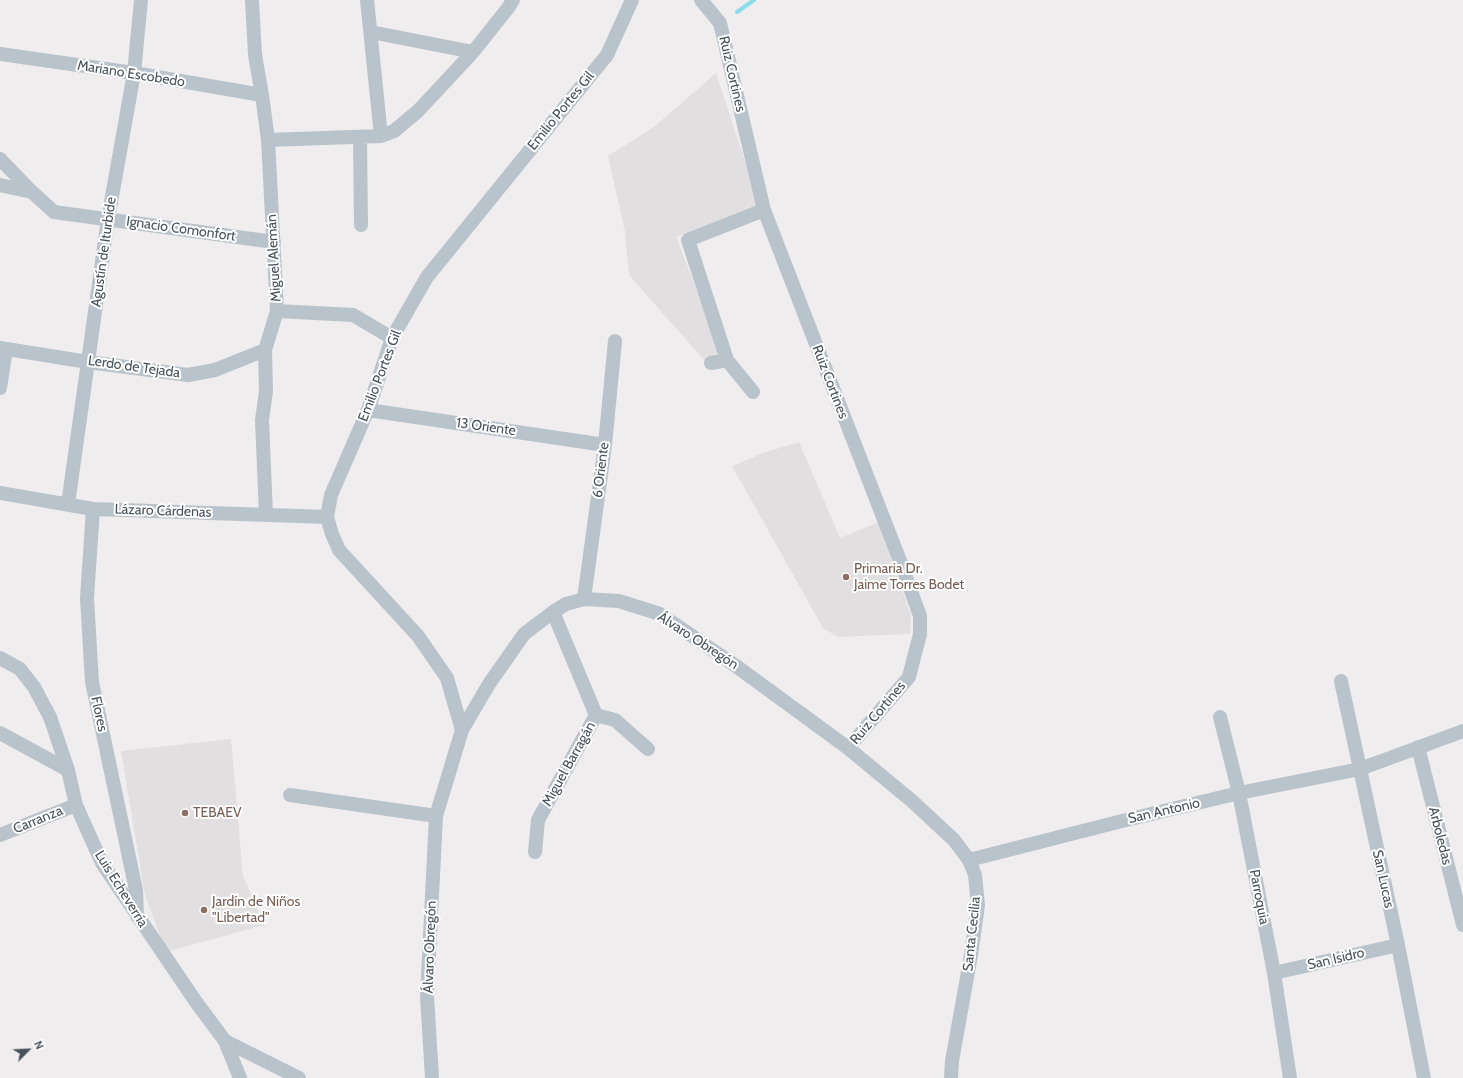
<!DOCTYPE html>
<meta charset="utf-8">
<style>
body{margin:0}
#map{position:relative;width:1463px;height:1078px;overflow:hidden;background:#f0edee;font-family:Cabin,sans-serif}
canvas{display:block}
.north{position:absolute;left:8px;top:1030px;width:40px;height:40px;-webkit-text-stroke:3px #fff;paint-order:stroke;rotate:66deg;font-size:11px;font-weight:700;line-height:16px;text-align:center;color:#46525b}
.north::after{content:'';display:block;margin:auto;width:14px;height:18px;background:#46525b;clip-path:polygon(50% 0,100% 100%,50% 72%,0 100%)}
</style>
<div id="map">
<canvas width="1463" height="1078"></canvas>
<div class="north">N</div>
</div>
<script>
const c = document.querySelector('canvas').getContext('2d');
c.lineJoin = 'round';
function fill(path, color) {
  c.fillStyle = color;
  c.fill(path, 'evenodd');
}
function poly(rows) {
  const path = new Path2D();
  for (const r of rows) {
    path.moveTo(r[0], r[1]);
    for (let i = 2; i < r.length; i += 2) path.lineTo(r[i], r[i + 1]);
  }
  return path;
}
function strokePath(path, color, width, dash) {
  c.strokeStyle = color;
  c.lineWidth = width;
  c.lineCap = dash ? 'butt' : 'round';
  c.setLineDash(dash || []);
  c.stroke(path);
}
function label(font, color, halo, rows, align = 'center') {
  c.font = font + ' Cabin,sans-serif';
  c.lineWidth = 4;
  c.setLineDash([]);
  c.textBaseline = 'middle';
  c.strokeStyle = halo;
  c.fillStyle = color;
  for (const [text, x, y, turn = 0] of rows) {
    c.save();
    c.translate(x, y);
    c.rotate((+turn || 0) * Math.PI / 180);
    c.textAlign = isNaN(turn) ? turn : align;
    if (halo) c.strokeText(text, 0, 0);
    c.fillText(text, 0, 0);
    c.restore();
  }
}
fill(poly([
 [716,73,760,207,676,237,721,351,704,360,629,275,625,232,608,156,654,127],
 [799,442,840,538,879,522,911,616,910,634,838,637,823,628,732,466,763,453],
 [231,739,243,876,264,925,166,952,145,895,121,751]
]), '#e1dfe0');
strokePath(poly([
 [737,12,754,0]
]), '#89dceb', 4);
strokePath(poly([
 [252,0,255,55,262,95,268,140,277,311,265,350,266,391,262,420,266,515],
 [367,0,381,136],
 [701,0,720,23,764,210,902,566,920,616,920,634,909,677,848,748],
 [371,32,473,52],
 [0,54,134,73,262,95],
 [360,137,361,225],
 [268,140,381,136,394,131,418,111,473,52,508,8,513,0],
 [0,159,32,192,54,212,274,242],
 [0,185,32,192],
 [277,311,353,315,392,338],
 [0,348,88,362,188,375,215,370,265,350],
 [711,363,727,360],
 [0,388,6,349],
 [753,392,727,360,688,240,764,210],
 [368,410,605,445],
 [0,493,93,509,327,517],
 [68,504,108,219,134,73,141,0],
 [93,509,87,598,92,682,136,890,137,916],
 [584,599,605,445,615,341],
 [553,612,596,715],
 [0,658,20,669,34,687,50,717,68,770,76,805,102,863,196,1002,225,1041,299,1078],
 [1341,681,1398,945,1424,1078],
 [596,715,615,720,648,749],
 [1220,717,1239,793,1274,973,1290,1078],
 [462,730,447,678,418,636,339,550,332,534,327,517,331,495,368,410,392,338,427,277,607,55,632,0],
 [0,733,68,770],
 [1418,747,1463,925],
 [290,795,436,816],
 [0,835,76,805],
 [535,852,538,820,596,715],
 [969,860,1122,821,1239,793,1360,769,1463,731],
 [1274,973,1398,945],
 [225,1041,240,1078],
 [432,1078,427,996,436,816,462,730,489,684,524,634,553,612,566,604,584,599,619,601,660,614,736,666,848,748,912,801,954,840,969,860,975,875,978,905,971,955,952,1061,951,1078]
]), '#b9c3cb', 14);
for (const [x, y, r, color] of [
 [846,577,4,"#8d6e63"],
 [185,813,4,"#8d6e63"],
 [204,910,4,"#8d6e63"]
]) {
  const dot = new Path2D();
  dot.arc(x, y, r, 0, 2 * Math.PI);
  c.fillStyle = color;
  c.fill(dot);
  strokePath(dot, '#fff', 1.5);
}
label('14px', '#46525b', '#fff', [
 ["Mariano Escobedo",131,74,9],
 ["Ruiz Cortines",732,74,77],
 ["Emilio Portes Gil",561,111,-51],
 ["Ignacio Comonfort",181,229,8],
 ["Agustín de Iturbide",104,252,-82],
 ["Miguel Alemán",274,258,-93],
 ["Lerdo de Tejada",134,367,8],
 ["Emilio Portes Gil",380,376,-69],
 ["Ruiz Cortines",830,382,69],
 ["13 Oriente",486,427,8],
 ["6 Oriente",601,470,-83],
 ["Lázaro Cárdenas",163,511,2],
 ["Álvaro Obregón",698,641,33],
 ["Ruiz Cortines",878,713,-50],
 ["Flores",99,714,78],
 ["Miguel Barragán",569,764,-61],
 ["San Antonio",1164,811,-13],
 ["Carranza",38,820,-22],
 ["Arboledas",1440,836,76],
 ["San Lucas",1383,879,78],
 ["Luis Echeverría",121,889,58],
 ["Parroquia",1259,897,79],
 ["Santa Cecilia",972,934,-84],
 ["Álvaro Obregón",430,947,-88],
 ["San Isidro",1336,959,-13]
]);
label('14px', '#785e54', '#fff', [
 ["Primaria Dr.",854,569],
 ["Jaime Torres Bodet",854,585],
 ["TEBAEV",193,813],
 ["Jardín de Niños",212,902],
 ["\"Libertad\"",212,918]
], 'left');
</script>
